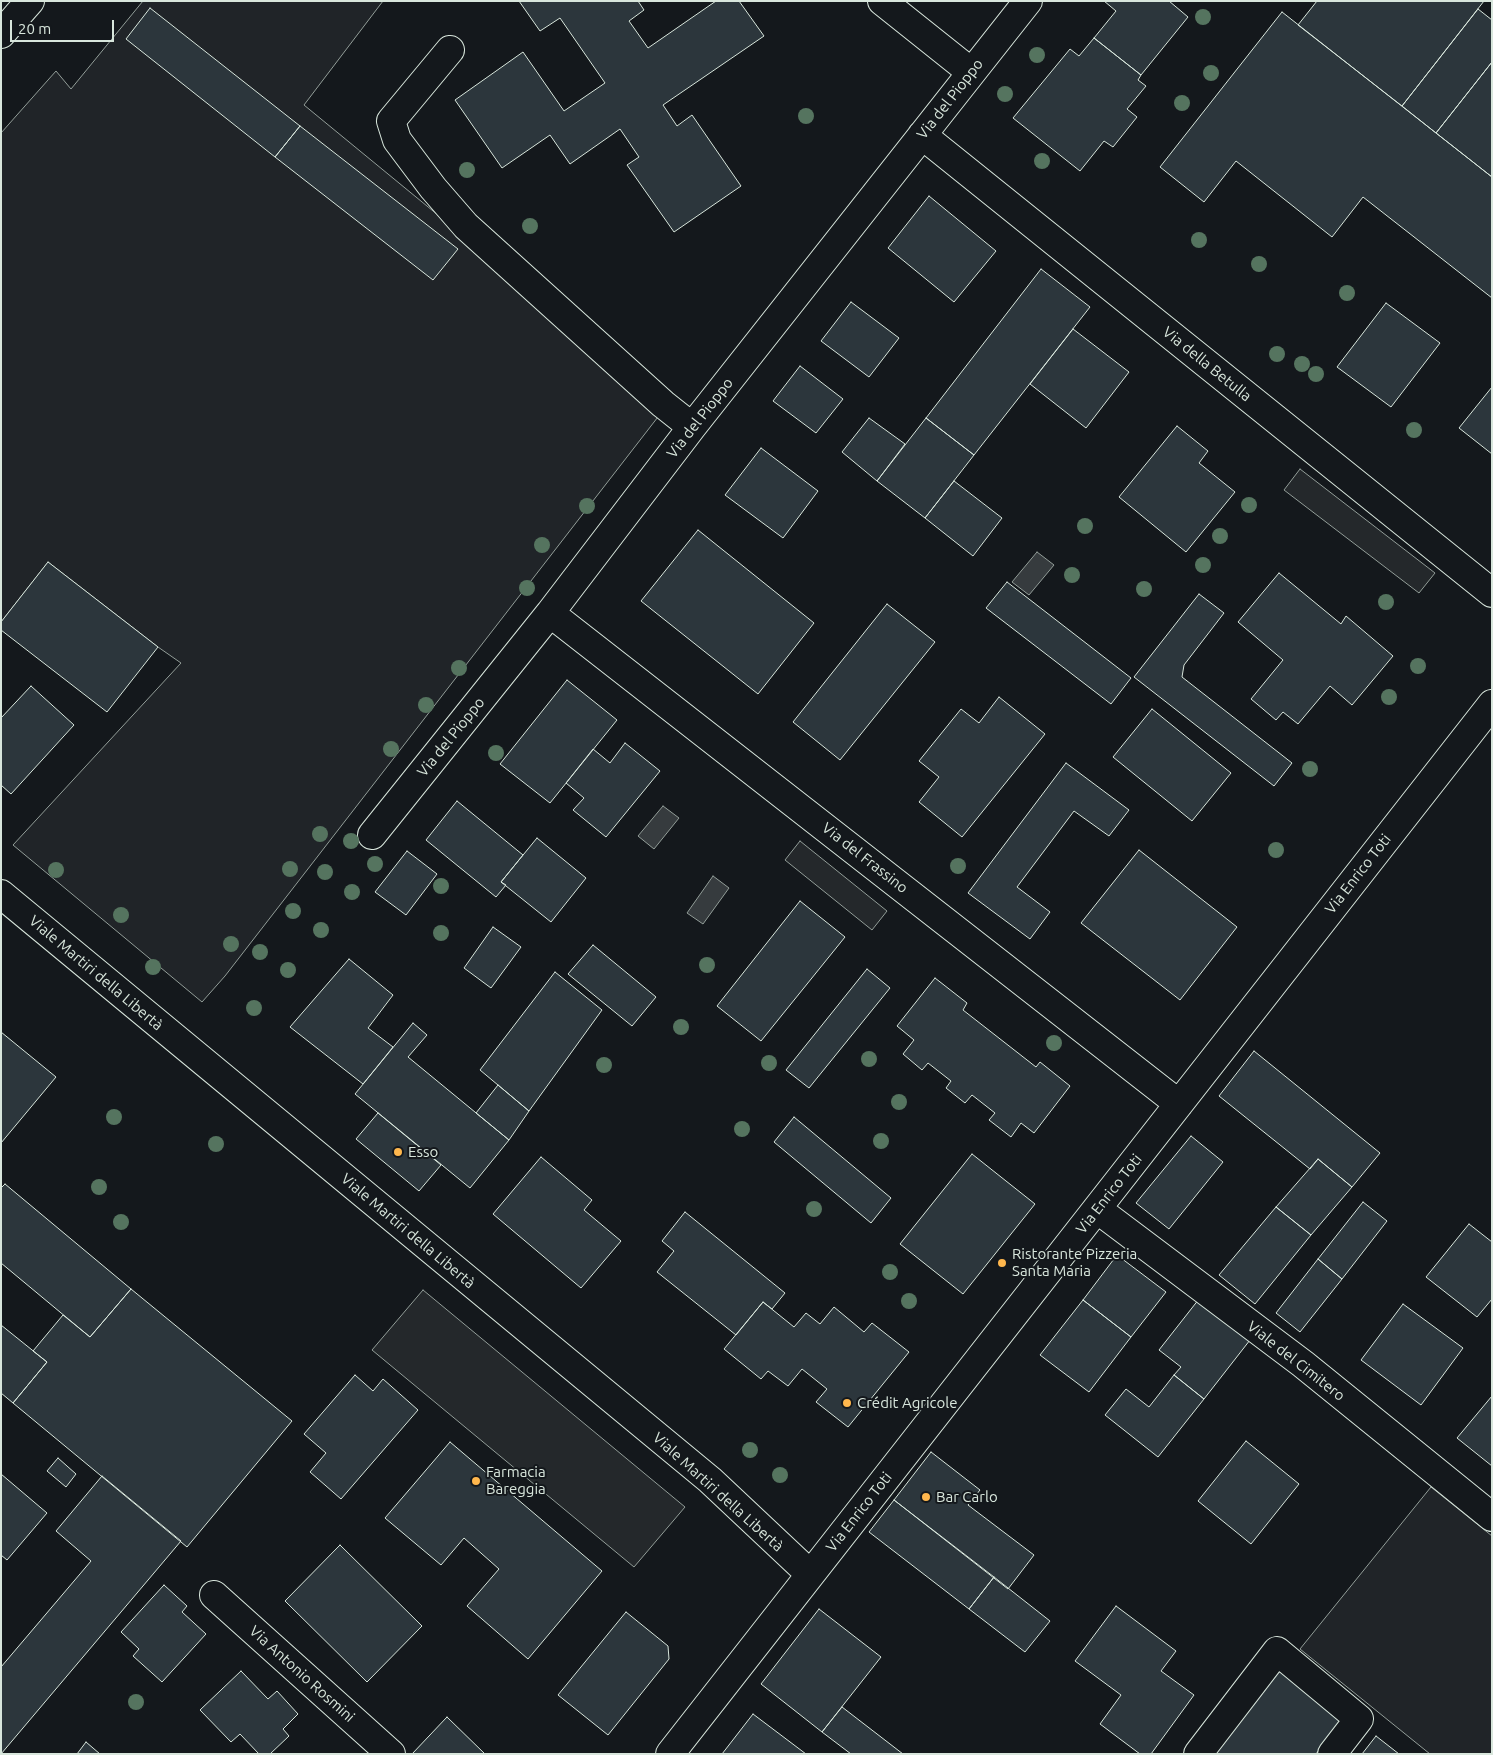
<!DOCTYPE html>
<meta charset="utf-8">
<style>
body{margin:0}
#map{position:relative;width:1493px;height:1755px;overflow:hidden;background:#14181c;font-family:Ubuntu,sans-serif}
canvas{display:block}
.frame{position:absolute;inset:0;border:2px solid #d8e6dc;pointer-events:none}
.scale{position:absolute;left:10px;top:20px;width:104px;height:22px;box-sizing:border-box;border:2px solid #d8e6dc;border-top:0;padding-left:6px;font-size:15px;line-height:18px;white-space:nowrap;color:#d8e6dc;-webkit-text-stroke:4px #14181c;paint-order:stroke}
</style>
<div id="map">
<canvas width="1493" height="1755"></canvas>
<div class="frame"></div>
<div class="scale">20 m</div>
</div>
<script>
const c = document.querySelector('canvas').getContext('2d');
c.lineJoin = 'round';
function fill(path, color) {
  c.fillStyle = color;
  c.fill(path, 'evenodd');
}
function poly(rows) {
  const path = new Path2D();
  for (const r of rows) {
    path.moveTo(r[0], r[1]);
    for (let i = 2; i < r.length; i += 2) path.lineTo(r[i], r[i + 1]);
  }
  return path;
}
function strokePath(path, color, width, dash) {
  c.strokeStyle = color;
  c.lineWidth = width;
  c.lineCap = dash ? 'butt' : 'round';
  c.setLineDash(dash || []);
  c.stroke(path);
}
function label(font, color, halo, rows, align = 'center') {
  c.font = font + ' Ubuntu,sans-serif';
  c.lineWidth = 4;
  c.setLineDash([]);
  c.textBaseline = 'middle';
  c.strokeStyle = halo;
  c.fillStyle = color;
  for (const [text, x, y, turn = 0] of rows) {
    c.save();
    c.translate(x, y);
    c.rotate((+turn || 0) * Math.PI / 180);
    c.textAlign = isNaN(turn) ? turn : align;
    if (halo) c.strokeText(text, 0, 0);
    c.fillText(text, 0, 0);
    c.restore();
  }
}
const green = poly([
 [143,1,383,1,304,105,668,404,225,976,202,1002,13,845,181,663,158,647,48,562,1,622,1,133,56,71,71,89,143,1],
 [1431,1487,1492,1536,1492,1754,1430,1754,1300,1649,1431,1487]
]);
fill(green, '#202428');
strokePath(green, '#939e99', 1);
const parking = poly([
 [1300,469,1435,573,1419,593,1284,490,1300,469],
 [800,841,887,911,872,930,785,860,800,841],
 [423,1290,685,1507,634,1567,372,1350,423,1290]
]);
fill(parking, '#24282b');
strokePath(parking, '#939e99', 1);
const water = poly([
 [1037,552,1054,565,1029,595,1012,582,1037,552],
 [663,806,679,818,654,849,638,836,663,806],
 [713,876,729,888,703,924,687,913,713,876]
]);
fill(water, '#363b3e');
strokePath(water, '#939e99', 1);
const building = poly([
 [519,1,638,1,644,10,629,21,648,48,716,1,739,1,764,36,663,105,677,126,692,115,741,186,674,232,627,165,639,157,620,129,570,164,550,135,502,168,455,100,523,52,564,111,605,83,560,18,540,31,519,1],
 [1104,1,1169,1,1188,17,1141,75,1094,38,1116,11,1104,1],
 [1317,1,1484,1,1402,106,1298,25,1317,1],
 [150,8,300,126,275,157,126,39,150,8],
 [1478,9,1492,20,1492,62,1436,133,1402,106,1478,9],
 [1282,12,1492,177,1492,298,1363,197,1332,237,1236,161,1204,202,1160,167,1282,12],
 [1094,38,1141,75,1138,80,1146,86,1127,109,1137,117,1113,147,1104,141,1080,171,1013,118,1070,49,1079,56,1094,38],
 [1492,62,1492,177,1436,133,1492,62],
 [300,126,458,249,433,280,275,157,300,126],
 [929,196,996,251,954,302,888,248,929,196],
 [1041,269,1090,307,974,455,926,418,1041,269],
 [851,302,899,338,869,377,821,341,851,302],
 [1386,303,1440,343,1391,407,1337,367,1386,303],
 [1073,329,1129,372,1086,428,1030,384,1073,329],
 [800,366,843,399,816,433,773,401,800,366],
 [1492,387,1492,454,1459,428,1492,387],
 [869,418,905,444,877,481,842,452,869,418],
 [926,418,974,455,925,518,877,481,926,418],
 [1177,426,1208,451,1199,463,1235,492,1186,552,1119,497,1177,426],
 [761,448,818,491,783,538,725,495,761,448],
 [954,481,1002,518,973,556,925,518,954,481],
 [698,530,814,623,758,694,641,601,698,530],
 [48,562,158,647,107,712,1,630,1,622,48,562],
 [1279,573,1341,624,1346,616,1393,656,1352,705,1330,686,1298,724,1283,712,1276,720,1251,699,1283,660,1238,622,1279,573],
 [1007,582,1131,678,1111,704,986,608,1007,582],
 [1199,594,1224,613,1184,665,1182,677,1292,763,1274,786,1134,677,1199,594],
 [887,604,935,642,840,760,793,722,887,604],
 [567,680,617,720,550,803,500,764,567,680],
 [31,686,74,725,11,794,1,785,1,718,31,686],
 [999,697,1045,734,962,837,919,802,939,777,919,761,961,709,979,723,999,697],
 [1152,709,1231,773,1192,821,1113,757,1152,709],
 [625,743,660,771,606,837,573,810,584,798,566,783,593,749,610,763,625,743],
 [1066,763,1129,810,1109,836,1074,811,1017,887,1050,912,1030,939,968,893,1066,763],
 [457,801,523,855,501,882,506,885,496,897,426,840,457,801],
 [537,838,586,878,551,922,501,882,537,838],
 [1139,850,1237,927,1180,1000,1081,923,1139,850],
 [407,851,437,874,406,915,375,892,407,851],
 [800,901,845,937,761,1041,717,1006,800,901],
 [493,927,521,947,491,988,464,968,493,927],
 [593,945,656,997,632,1026,568,974,593,945],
 [349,959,393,995,368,1028,393,1047,363,1084,290,1027,349,959],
 [867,969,890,988,809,1088,786,1070,867,969],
 [555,972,602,1010,529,1111,480,1070,555,972],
 [935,978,967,1003,963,1010,1036,1067,1040,1062,1070,1086,1034,1133,1021,1123,1011,1137,989,1120,995,1113,972,1095,965,1103,946,1088,951,1081,928,1063,922,1070,903,1054,914,1040,897,1026,935,978],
 [413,1023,427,1035,408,1057,509,1140,470,1188,355,1094,413,1023],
 [1,1032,56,1077,1,1143,1,1032],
 [1254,1051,1380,1153,1352,1187,1318,1159,1310,1169,1219,1096,1254,1051],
 [498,1085,529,1111,509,1140,476,1113,498,1085],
 [378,1113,441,1165,419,1191,356,1139,378,1113],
 [794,1117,891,1198,871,1223,774,1142,794,1117],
 [1191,1136,1223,1162,1169,1229,1136,1203,1191,1136],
 [972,1154,1035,1204,963,1294,900,1244,972,1154],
 [541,1157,592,1200,584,1210,621,1241,581,1288,493,1214,541,1157],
 [1318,1159,1352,1187,1311,1235,1276,1207,1318,1159],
 [5,1184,131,1289,90,1337,1,1263,1,1188,5,1184],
 [1363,1202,1387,1221,1342,1279,1318,1259,1363,1202],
 [1276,1207,1311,1235,1255,1304,1219,1275,1276,1207],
 [685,1212,785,1293,772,1309,763,1302,736,1335,657,1272,674,1251,662,1241,685,1212],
 [1469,1224,1492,1242,1492,1299,1477,1317,1426,1277,1469,1224],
 [1117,1255,1166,1292,1131,1337,1083,1300,1117,1255],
 [1318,1259,1342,1279,1300,1332,1276,1313,1318,1259],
 [131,1289,292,1421,187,1547,13,1403,47,1362,33,1351,63,1315,90,1337,131,1289],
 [1199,1299,1250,1340,1204,1399,1174,1375,1181,1367,1159,1350,1199,1299],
 [1083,1300,1131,1337,1089,1392,1040,1355,1083,1300],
 [763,1302,794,1327,806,1313,820,1324,834,1307,864,1332,872,1323,909,1352,848,1427,816,1402,827,1389,802,1369,788,1386,768,1371,761,1379,724,1349,763,1302],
 [1403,1304,1463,1348,1421,1405,1361,1360,1403,1304],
 [1,1325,47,1362,13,1403,1,1393,1,1325],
 [355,1375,373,1391,383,1379,418,1410,341,1499,310,1472,326,1453,304,1434,355,1375],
 [1174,1375,1204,1399,1158,1457,1105,1415,1126,1389,1149,1407,1174,1375],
 [1492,1396,1492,1466,1457,1438,1492,1396],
 [1246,1441,1299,1484,1251,1544,1198,1501,1246,1441],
 [450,1442,602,1571,528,1659,467,1606,499,1569,464,1538,441,1565,385,1518,450,1442],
 [931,1452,980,1490,968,1505,1034,1555,1008,1589,894,1500,931,1452],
 [58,1458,76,1474,66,1487,47,1471,58,1458],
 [1,1474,47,1513,7,1560,1,1555,1,1474],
 [102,1476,181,1541,1,1754,1,1667,91,1561,56,1531,102,1476],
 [894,1500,994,1577,969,1609,869,1532,894,1500],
 [340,1545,422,1626,367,1682,285,1601,340,1545],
 [994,1577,1050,1621,1025,1652,969,1609,994,1577],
 [164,1585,187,1606,182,1612,206,1634,162,1682,133,1656,139,1649,121,1632,164,1585],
 [1116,1606,1176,1651,1161,1671,1194,1695,1151,1754,1140,1754,1100,1724,1121,1695,1075,1661,1116,1606],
 [819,1609,881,1657,822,1732,761,1684,819,1609],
 [626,1612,668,1646,669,1659,608,1735,558,1695,626,1612],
 [1279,1662,1347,1714,1316,1754,1208,1754,1279,1662],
 [241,1671,268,1699,277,1691,298,1714,283,1729,289,1736,270,1754,259,1754,240,1734,231,1742,200,1710,241,1671],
 [842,1707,903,1754,851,1754,822,1732,842,1707],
 [753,1714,806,1754,722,1754,753,1714],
 [447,1717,485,1754,412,1754,447,1717],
 [1376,1736,1399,1754,1362,1754,1376,1736],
 [86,1742,100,1754,77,1754,86,1742]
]);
fill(building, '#2c363c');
strokePath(building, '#d8e6dc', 1);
const minor = poly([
 [882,1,971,72],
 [1,34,30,1],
 [450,50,391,121,397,140,433,188,466,226,663,404,692,427],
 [922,135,1492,593],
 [550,613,1179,1104],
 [372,835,550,613,692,427,1028,1],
 [1,894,710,1480,810,1574],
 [1097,1209,1303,1364,1492,1517],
 [214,1595,391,1754],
 [670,1754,1492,704],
 [1198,1754,1277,1651,1359,1719,1332,1754]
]);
strokePath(minor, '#d8e6dc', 30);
strokePath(minor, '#14181c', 28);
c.fillStyle = '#55745f';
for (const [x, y] of [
 [1203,17],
 [1037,55],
 [1211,73],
 [1005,94],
 [1182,103],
 [806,116],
 [1042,161],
 [467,170],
 [530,226],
 [1199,240],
 [1259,264],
 [1347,293],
 [1277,354],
 [1302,364],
 [1316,374],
 [1414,430],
 [1249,505],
 [587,506],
 [1085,526],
 [1220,536],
 [542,545],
 [1203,565],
 [1072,575],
 [527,588],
 [1144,589],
 [1386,602],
 [1418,666],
 [459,668],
 [1389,697],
 [426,705],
 [391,749],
 [496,753],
 [1310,769],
 [320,834],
 [351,841],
 [1276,850],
 [375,864],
 [958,866],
 [290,869],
 [56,870],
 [325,872],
 [441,886],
 [352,892],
 [293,911],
 [121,915],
 [321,930],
 [441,933],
 [231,944],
 [260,952],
 [707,965],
 [153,967],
 [288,970],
 [254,1008],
 [681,1027],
 [1054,1043],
 [869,1059],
 [769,1063],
 [604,1065],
 [899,1102],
 [114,1117],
 [742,1129],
 [881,1141],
 [216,1144],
 [99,1187],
 [814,1209],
 [121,1222],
 [890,1272],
 [909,1301],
 [750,1450],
 [780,1475],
 [136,1702]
]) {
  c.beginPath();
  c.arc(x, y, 8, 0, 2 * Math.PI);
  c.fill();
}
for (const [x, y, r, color] of [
 [398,1152,5,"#ffb74d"],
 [1002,1263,5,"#ffb74d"],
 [847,1403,5,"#ffb74d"],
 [476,1481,5,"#ffb74d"],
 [926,1497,5,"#ffb74d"]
]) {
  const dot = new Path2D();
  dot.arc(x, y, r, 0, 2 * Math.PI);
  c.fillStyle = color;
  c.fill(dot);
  strokePath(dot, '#14181c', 2);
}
label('15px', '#d8e6dc', '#14181c', [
 ["Via del Pioppo",950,99,-52],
 ["Via della Betulla",1207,364,39],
 ["Via del Pioppo",700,418,-52],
 ["Via del Pioppo",451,737,-51],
 ["Via del Frassino",865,858,38],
 ["Via Enrico Toti",1358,874,-52],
 ["Viale Martiri della Libertà",96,973,40],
 ["Via Enrico Toti",1109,1194,-52],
 ["Viale Martiri della Libertà",408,1231,40],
 ["Viale del Cimitero",1296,1361,38],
 ["Viale Martiri della Libertà",718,1492,42],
 ["Via Enrico Toti",859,1512,-52],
 ["Via Antonio Rosmini",302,1674,42]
]);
label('15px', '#d8e6dc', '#14181c', [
 ["Esso",408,1152],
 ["Ristorante Pizzeria",1012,1254],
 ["Santa Maria",1012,1271],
 ["Crédit Agricole",857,1403],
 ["Farmacia",486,1472],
 ["Bareggia",486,1489],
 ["Bar Carlo",936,1497]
], 'left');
</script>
